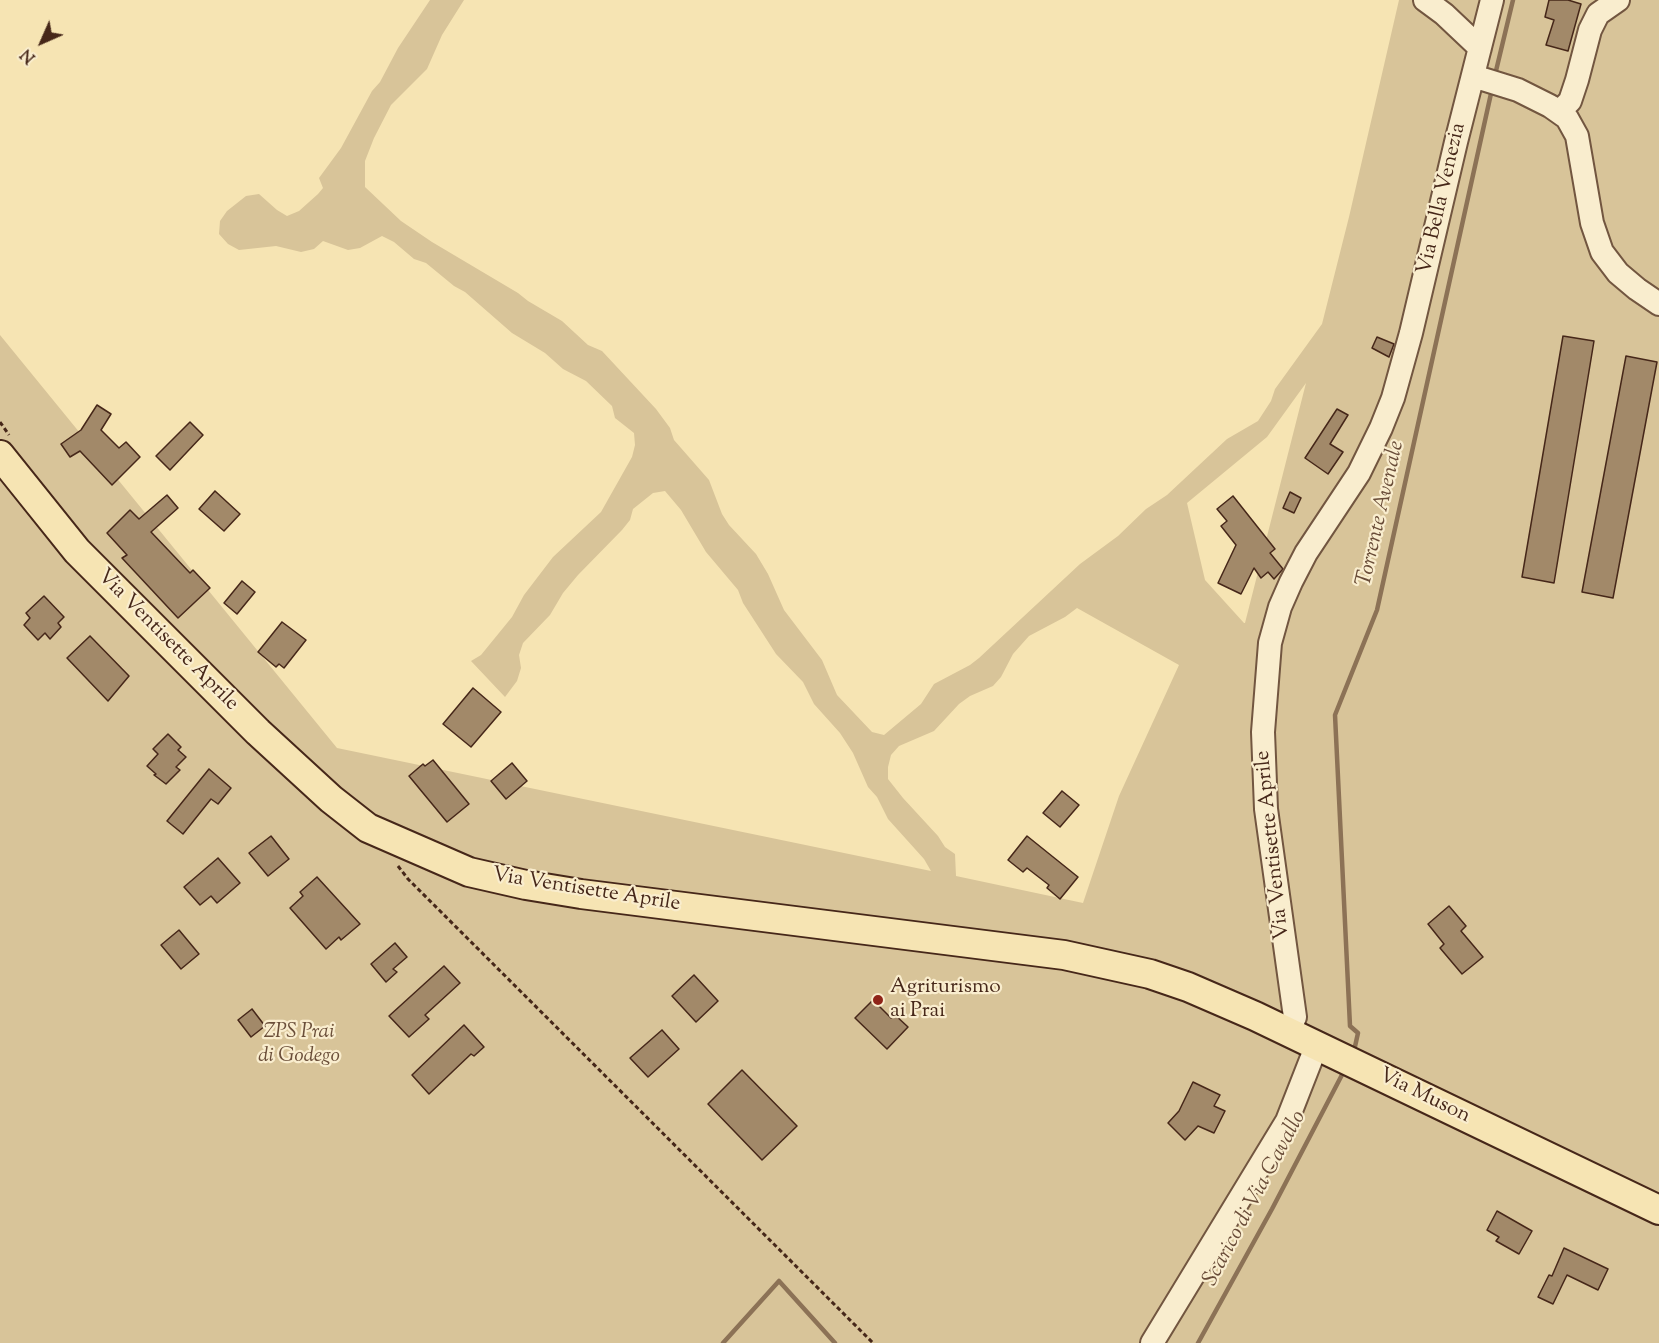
<!DOCTYPE html>
<style>
body{margin:0}
#map{position:relative;width:1659px;height:1343px;overflow:hidden;background:#f6e4b3;font-family:"Sorts Mill Goudy",serif}
canvas{display:block}
.north{position:absolute;left:12px;top:12px;width:60px;height:60px;-webkit-text-stroke:4px #f9edce;paint-order:stroke;rotate:225deg;font-size:16px;font-weight:700;line-height:24px;text-align:center;color:#462719}
.north::after{content:'';display:block;margin:auto;width:21px;height:27px;background:#462719;clip-path:polygon(50% 0,100% 100%,50% 72%,0 100%)}
</style>
<div id="map">
<canvas width="1659" height="1343"></canvas>
<div class="north">N</div>
</div>
<script>
const c = document.querySelector('canvas').getContext('2d');
c.lineJoin = 'round';
function fill(path, color) {
  c.fillStyle = color;
  c.fill(path, 'evenodd');
}
function poly(rows) {
  const path = new Path2D();
  for (const r of rows) {
    path.moveTo(r[0], r[1]);
    for (let i = 2; i < r.length; i += 2) path.lineTo(r[i], r[i + 1]);
  }
  return path;
}
function strokePath(path, color, width, dash) {
  c.strokeStyle = color;
  c.lineWidth = width;
  c.lineCap = dash ? 'butt' : 'round';
  c.setLineDash(dash || []);
  c.stroke(path);
}
function label(font, color, halo, rows, align = 'center') {
  c.font = font + ' "Sorts Mill Goudy",serif';
  c.lineWidth = 4.5;
  c.setLineDash([]);
  c.textBaseline = 'middle';
  c.strokeStyle = halo;
  c.fillStyle = color;
  for (const [text, x, y, turn = 0] of rows) {
    c.save();
    c.translate(x, y);
    c.rotate((+turn || 0) * Math.PI / 180);
    c.textAlign = isNaN(turn) ? turn : align;
    if (halo) c.strokeText(text, 0, 0);
    c.fillText(text, 0, 0);
    c.restore();
  }
}
fill(poly([
 [430,0,464,0,442,35,427,69,391,105,374,138,365,161,365,187,401,221,432,242,518,293,528,301,562,321,588,345,602,351,656,409,670,428,674,440,709,480,722,514,729,525,756,554,768,574,784,610,822,660,837,695,872,732,884,735,921,704,934,684,970,665,979,658,1080,564,1118,536,1146,509,1167,495,1227,439,1258,421,1271,401,1275,389,1322,324,1349,217,1399,0,1659,0,1659,1343,0,1343,0,335,337,748,931,871,924,859,888,819,877,797,868,787,853,753,840,733,814,704,803,682,776,654,743,603,738,590,706,552,681,510,665,491,653,493,633,509,630,520,622,530,578,575,563,593,550,615,523,643,519,655,521,668,517,681,505,697,471,661,481,655,512,617,524,595,553,557,601,512,632,457,635,445,634,433,615,418,612,406,586,381,563,369,545,353,512,333,465,292,454,286,426,263,414,259,394,242,382,236,360,248,348,250,323,241,314,249,301,252,276,246,239,250,228,244,219,234,220,221,227,211,246,196,259,194,277,210,287,216,299,211,318,194,323,188,319,178,341,148,372,91,380,82,398,48],
 [1306,383,1245,623,1244,623,1205,580,1187,503,1267,437],
 [1077,608,1179,665,1119,796,1083,903,956,876,955,854,945,847,938,836,903,798,888,779,888,767,891,755,899,746,934,731,959,704,970,696,993,686,1001,677,1013,654,1029,636,1065,617]
]), '#d8c499');
strokePath(poly([
 [1495,75,1513,0],
 [1354,1051,1358,1033,1350,1026,1335,715,1377,610,1492,89],
 [723,1343,779,1281,835,1343],
 [1198,1343,1272,1209,1344,1071]
]), '#8c7256', 4.5);
const building = poly([
 [1549,0,1568,0,1581,4,1568,51,1546,45,1554,20,1545,17,1549,0],
 [1563,336,1594,341,1554,583,1522,577,1563,336],
 [1377,337,1394,344,1389,357,1372,348,1377,337],
 [1626,356,1657,362,1613,598,1582,592,1626,356],
 [97,405,111,414,101,430,119,448,126,442,140,457,112,485,80,451,70,457,61,444,81,430,97,405],
 [1337,409,1348,415,1330,444,1343,452,1328,474,1305,458,1337,409],
 [190,422,203,435,170,470,156,456,190,422],
 [215,491,240,514,224,531,199,509,215,491],
 [1290,492,1301,498,1294,513,1283,508,1290,492],
 [167,495,178,508,151,532,190,573,193,570,210,588,178,618,122,558,127,555,107,533,130,510,139,519,167,495],
 [1233,496,1275,549,1270,553,1283,569,1274,579,1268,572,1261,578,1254,568,1241,594,1218,583,1236,545,1221,526,1227,521,1217,509,1233,496],
 [242,581,255,592,237,614,224,603,242,581],
 [44,596,64,617,58,623,61,627,50,639,45,633,38,640,24,625,30,618,26,613,44,596],
 [282,622,306,640,284,668,279,664,276,667,258,652,282,622],
 [90,636,129,676,108,701,67,658,90,636],
 [473,688,501,712,471,747,443,724,473,688],
 [168,734,181,747,178,750,186,757,176,767,180,770,166,784,154,775,156,774,147,766,158,754,153,749,168,734],
 [433,760,469,804,447,822,409,776,423,764,425,766,433,760],
 [512,763,527,781,506,799,491,781,512,763],
 [209,769,231,788,218,804,211,799,183,834,167,821,209,769],
 [1062,791,1079,805,1060,827,1043,813,1062,791],
 [271,836,289,859,268,876,249,853,271,836],
 [1027,836,1078,877,1060,899,1047,888,1049,885,1027,868,1023,872,1008,860,1027,836],
 [218,858,240,883,217,903,211,896,200,905,184,887,218,858],
 [317,877,360,924,341,940,339,937,326,949,290,908,303,896,300,892,317,877],
 [1449,906,1466,926,1461,931,1483,957,1462,974,1440,948,1444,944,1428,924,1449,906],
 [179,930,199,954,181,969,161,945,179,930],
 [395,943,407,957,393,969,397,972,386,982,371,964,395,943],
 [444,966,460,983,425,1015,429,1019,409,1037,389,1016,444,966],
 [694,975,718,1001,696,1022,672,996,694,975],
 [873,1000,891,1018,894,1014,908,1027,887,1049,855,1018,873,1000],
 [252,1009,265,1026,251,1037,238,1020,252,1009],
 [464,1025,484,1047,474,1056,471,1054,429,1094,412,1075,464,1025],
 [662,1030,679,1049,648,1077,630,1058,662,1030],
 [742,1070,797,1126,762,1160,708,1104,742,1070],
 [1193,1082,1220,1095,1214,1106,1225,1111,1214,1133,1198,1126,1185,1140,1168,1123,1179,1111,1193,1082],
 [1497,1211,1532,1231,1519,1254,1496,1241,1499,1237,1487,1230,1497,1211],
 [1564,1248,1608,1269,1598,1290,1567,1275,1553,1304,1538,1297,1549,1275,1552,1276,1564,1248]
]);
fill(building, '#a28969');
strokePath(building, '#462719', 1.5);
const minor = poly([
 [1425,0,1444,14,1480,48],
 [1473,76,1518,90,1550,106,1567,118,1577,136,1592,223,1602,252,1618,273,1637,289,1659,304],
 [1559,112,1570,101,1577,80,1590,30,1598,14,1618,0],
 [1288,1033,1295,1017,1266,809,1263,732,1270,643,1280,607,1291,582,1306,553,1359,473,1381,428,1393,398,1411,333,1456,142,1492,0],
 [1152,1343,1287,1121,1316,1047]
]);
const major = poly([
 [0,455,77,551,258,732,331,799,368,828,469,872,526,885,581,894,1064,955,1150,974,1188,987,1255,1016,1659,1210]
]);
strokePath(minor, '#725640', 26);
strokePath(major, '#462719', 32);
strokePath(poly([
 [0,422,9,435],
 [398,866,408,879,873,1343]
]), '#462719', 3, [4.5, 3]);
strokePath(minor, '#f9edce', 22);
strokePath(major, '#f6e4b3', 28);
for (const [x, y, r, color] of [
 [878,1000,6,"#8f2418"]
]) {
  const dot = new Path2D();
  dot.arc(x, y, r, 0, 2 * Math.PI);
  c.fillStyle = color;
  c.fill(dot);
  strokePath(dot, '#f9edce', 2);
}
label('21px', '#462719', '#f9edce', [
 ["Via Bella Venezia",1443,199,-77],
 ["Via Ventisette Aprile",167,641,45],
 ["Via Ventisette Aprile",1274,845,-96],
 ["Via Ventisette Aprile",586,891,9],
 ["Via Muson",1424,1097,26]
]);
label('21px', '#462719', '#f9edce', [
 ["Agriturismo",890,988],
 ["ai Prai",890,1012]
], 'left');
label('italic 21px', '#6a4e39', '#f9edce', [
 ["ZPS Prai",299,1033],
 ["di Godego",299,1057]
]);
label('italic 22px', '#694c38', '#f9edce', [
 ["Torrente Avenale",1382,514,-77],
 ["Scarico di Via Cavallo",1256,1199,-62]
]);
</script>
